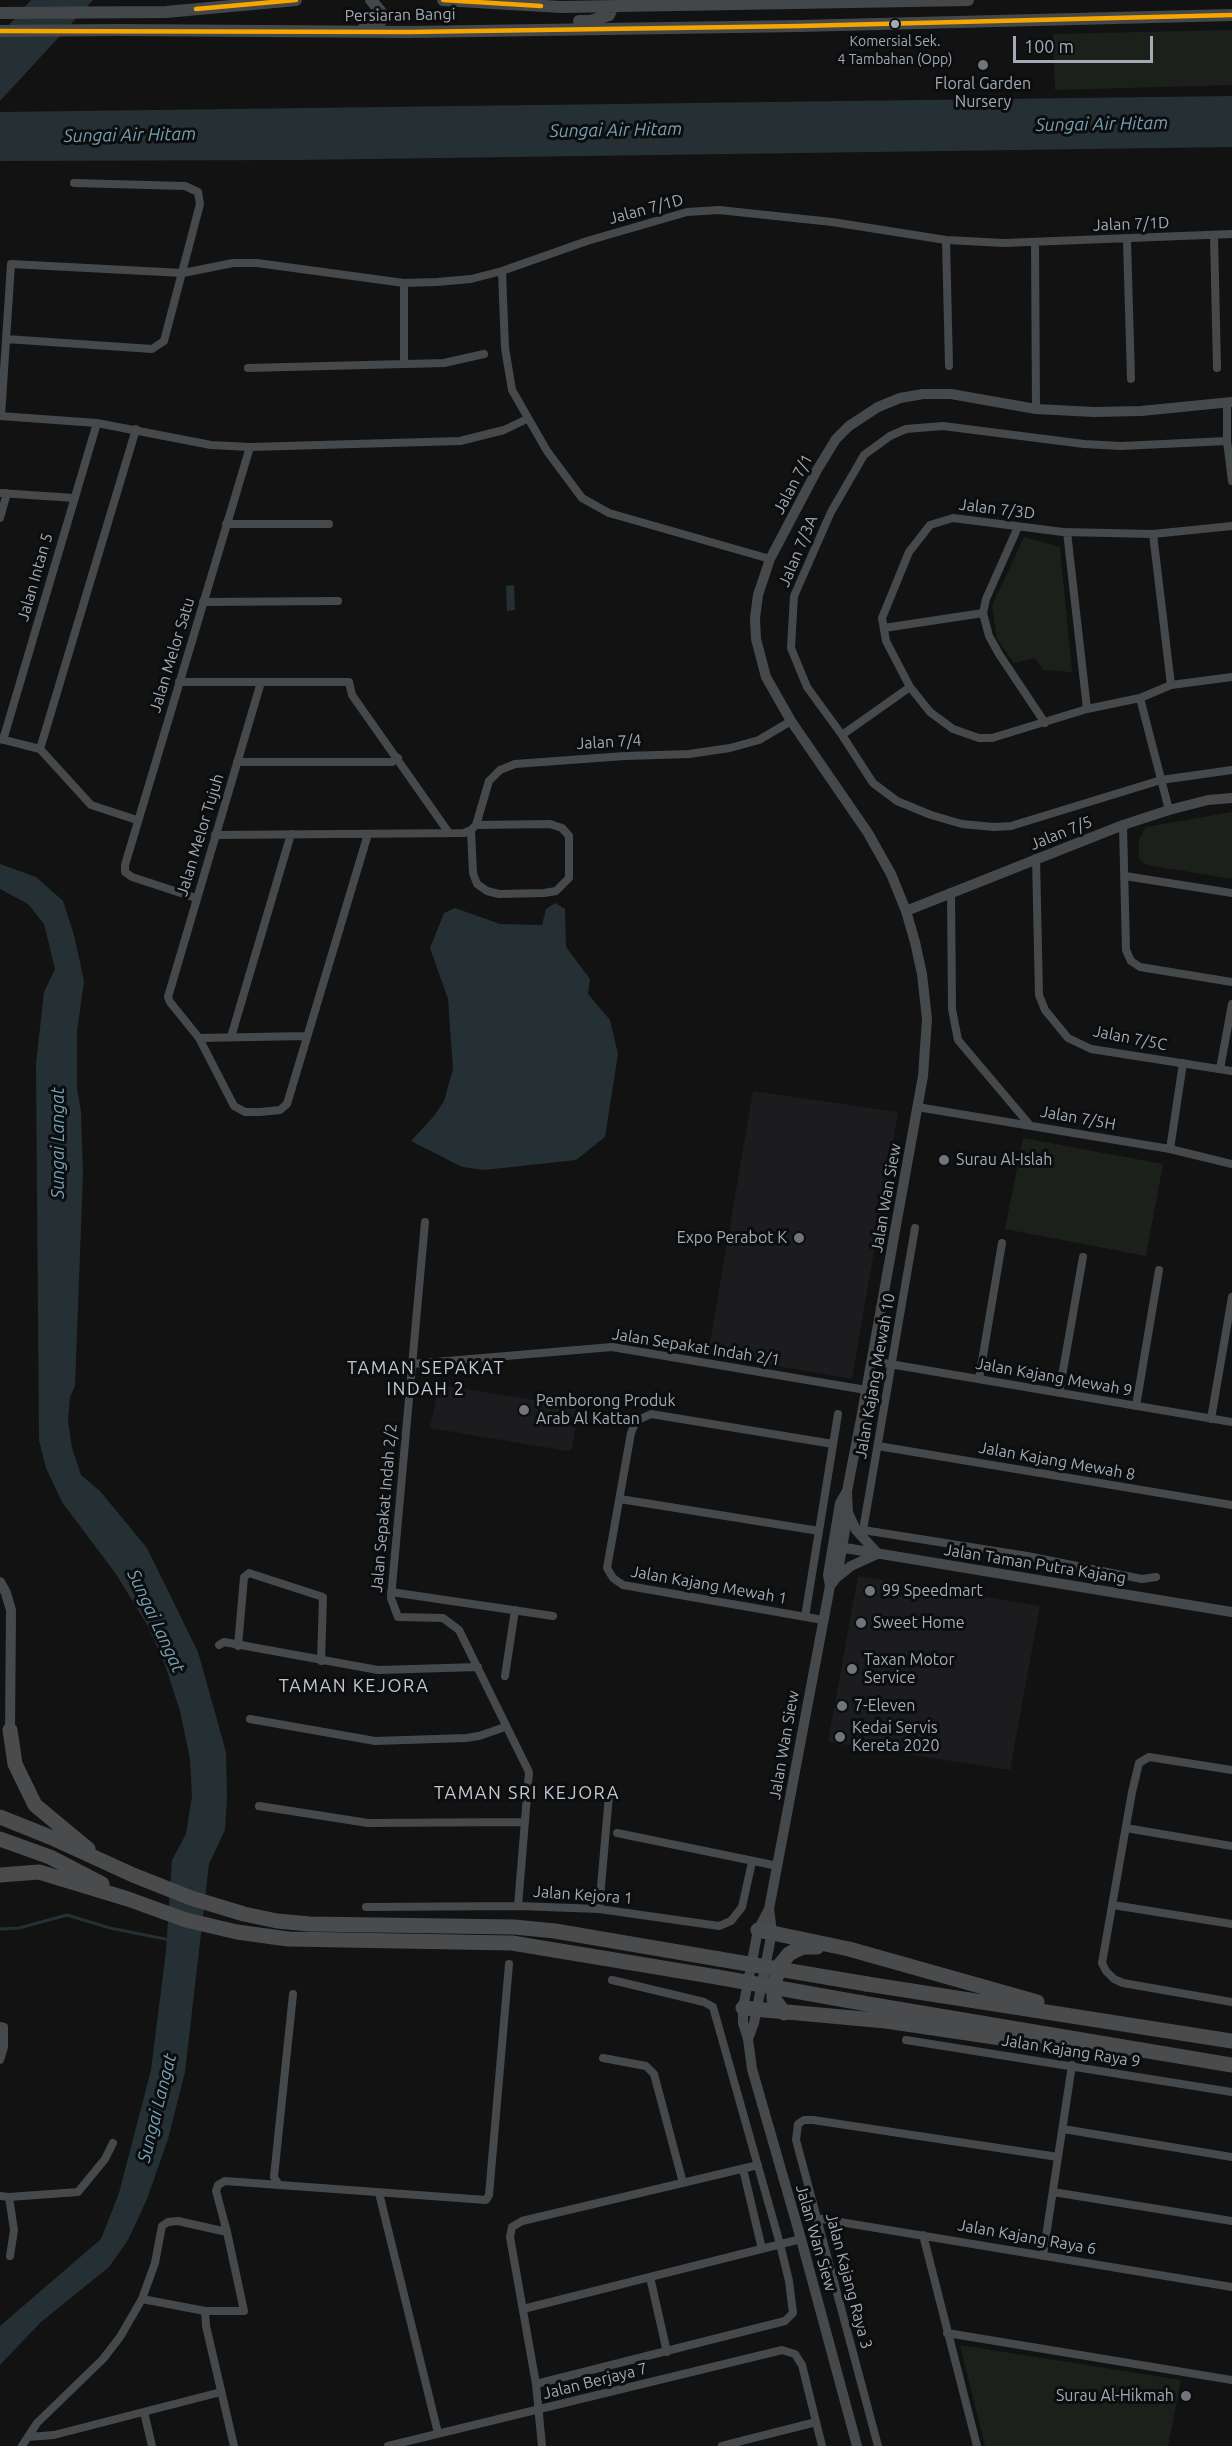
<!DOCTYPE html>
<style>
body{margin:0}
#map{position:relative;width:1232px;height:2446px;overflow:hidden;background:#121212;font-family:Ubuntu,sans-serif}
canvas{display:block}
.scale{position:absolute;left:1013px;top:36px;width:140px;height:27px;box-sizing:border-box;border:3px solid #a2abb5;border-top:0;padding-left:8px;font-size:18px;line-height:21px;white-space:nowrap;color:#a2abb5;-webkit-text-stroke:4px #0c0d0e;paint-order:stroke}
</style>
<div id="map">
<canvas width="1232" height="2446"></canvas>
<div class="scale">100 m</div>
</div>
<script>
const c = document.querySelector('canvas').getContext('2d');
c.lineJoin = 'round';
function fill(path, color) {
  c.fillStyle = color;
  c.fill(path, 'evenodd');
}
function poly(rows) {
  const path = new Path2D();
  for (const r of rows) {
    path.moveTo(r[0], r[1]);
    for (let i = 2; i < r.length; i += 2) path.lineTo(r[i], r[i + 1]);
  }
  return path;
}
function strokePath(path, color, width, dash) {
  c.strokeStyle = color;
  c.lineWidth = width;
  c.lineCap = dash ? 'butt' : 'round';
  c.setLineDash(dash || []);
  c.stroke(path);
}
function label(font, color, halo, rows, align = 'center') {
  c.font = font + ' Ubuntu,sans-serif';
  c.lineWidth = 6;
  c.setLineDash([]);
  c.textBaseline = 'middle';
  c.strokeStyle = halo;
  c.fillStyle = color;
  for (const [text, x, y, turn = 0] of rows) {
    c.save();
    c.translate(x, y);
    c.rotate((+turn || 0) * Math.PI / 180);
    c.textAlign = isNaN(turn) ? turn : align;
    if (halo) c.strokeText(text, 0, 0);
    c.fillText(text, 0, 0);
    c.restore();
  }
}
fill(poly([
 [753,1091,898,1112,852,1379,708,1354],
 [447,1386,572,1406,576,1409,578,1414,572,1448,568,1451,430,1428,438,1389],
 [858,1576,1040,1606,1010,1770,828,1742]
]), '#1c1c1e');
fill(poly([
 [1232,30,1232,85,1055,90,1053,34],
 [1024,537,1060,547,1072,672,1044,670,1035,658,1014,663,997,639,992,606],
 [1232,812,1232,879,1147,865,1139,859,1139,839,1146,827],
 [1023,1138,1163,1164,1146,1256,1005,1229],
 [960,2345,1181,2380,1168,2446,985,2446]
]), '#1b211a');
fill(poly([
 [31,0,93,0,0,101,0,35],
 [1232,96,1232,147,296,160,0,161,0,112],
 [514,585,515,610,507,611,506,586],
 [0,864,36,877,63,901,74,935,84,981,77,1032,77,1088,81,1112,83,1174,75,1386,70,1397,68,1420,72,1448,81,1475,100,1491,147,1548,198,1652,226,1752,227,1798,225,1830,209,1864,185,2072,168,2139,147,2199,128,2240,109,2267,41,2322,0,2365,0,2326,101,2239,119,2193,151,2070,166,1951,172,1860,186,1834,192,1796,190,1759,180,1711,164,1662,148,1626,116,1574,62,1502,46,1468,39,1440,36,1064,44,992,55,969,44,924,28,904,0,889],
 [555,903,565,909,566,947,590,979,588,994,610,1020,618,1054,605,1137,576,1160,484,1170,462,1167,411,1141,434,1116,444,1101,453,1069,448,999,430,948,444,913,455,908,500,924,542,925,546,909]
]), '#253034');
strokePath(poly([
 [0,1929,19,1928,67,1915,110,1928,170,1940]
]), '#253034', 3);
strokePath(poly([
 [1214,235,1217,368],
 [946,240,949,366],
 [1127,240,1131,379],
 [1035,242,1036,409],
 [502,271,505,348,512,390,547,451,582,498,609,513,770,559],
 [404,283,404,364],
 [6,339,152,349,164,341,200,204,198,192,185,186,74,183],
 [248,368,444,363,484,354],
 [1227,403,1227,441,1232,481],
 [0,416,97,423,211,445,250,447,460,441,504,430,527,419],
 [1,416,11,264,183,273,233,263,257,263,404,283,437,282,471,279,502,271,587,241,687,212,719,210,832,222,946,240,1004,243,1232,234],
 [136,429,40,749,91,805,137,820],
 [1227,441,1121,446,1084,444,943,426,906,429,890,436,864,455,831,512,794,596,791,648,807,687,842,735,873,783,897,801,931,815,962,824,994,827,1011,826,1161,780,1232,770],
 [0,493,74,498],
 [0,518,7,493],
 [226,524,329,524],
 [1232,526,1153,534,1063,532,953,518,930,525,909,552,882,618,886,641,910,687,930,712,953,729,979,738,992,738,1087,709,1140,698,1171,685,1232,677],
 [1018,527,986,599,983,613,989,636,999,654,1045,723],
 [1067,532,1087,709],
 [1153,534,1171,685],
 [203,602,338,601],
 [884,628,983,613],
 [179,682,349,682,352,695,449,833],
 [261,682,168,997,170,1002,199,1038,307,1036],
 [1140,698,1169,810],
 [842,735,910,687],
 [0,739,40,749],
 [3,740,97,423],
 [237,762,392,762,398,758],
 [1123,825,1126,950,1131,961,1140,967,1232,982],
 [471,830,473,873,477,884,487,891,499,894,544,893,556,891,569,878,569,836,562,828,550,824,476,825],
 [215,835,464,833,471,830,476,825,489,781,500,770,515,764,625,756,689,754,730,748,759,740,791,721],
 [1036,858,1039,995,1045,1010,1068,1038,1091,1049,1232,1071],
 [1125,876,1232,893],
 [951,892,952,1009,958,1040,1029,1124],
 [196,898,132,877,125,872,125,865,250,447],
 [231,1037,291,834],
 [199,1038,234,1106,245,1112,260,1112,280,1110,287,1104,368,834],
 [1220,1069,1232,1004],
 [917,1107,1170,1149,1232,1164],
 [1170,1149,1183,1063],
 [425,1222,391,1598,398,1617,443,1618,459,1630,529,1772,518,1906],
 [915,1228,863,1530,1027,1556,1142,1579,1156,1577],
 [872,1361,1232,1422],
 [412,1364,612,1347,866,1390],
 [979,1379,1002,1243],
 [1059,1393,1083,1257],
 [1136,1406,1159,1270],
 [1211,1419,1232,1297],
 [878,1446,1232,1505],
 [620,1499,819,1531],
 [391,1592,553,1616],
 [805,1617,838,1414],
 [823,1620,623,1585,613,1578,607,1568,631,1433,636,1421,651,1414,833,1444],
 [219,1645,224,1642,378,1670,478,1667],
 [238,1646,244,1577,249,1573,323,1597,321,1661],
 [505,1676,515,1610],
 [250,1719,375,1741,466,1738,479,1736,505,1727],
 [1232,1770,1149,1757,1139,1763,1132,1792,1102,1963,1106,1971,1114,1979,1123,1983,1232,2002],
 [259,1806,368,1823,525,1822],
 [1126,1828,1232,1846],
 [617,1833,778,1866],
 [1113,1905,1232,1924],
 [366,1907,518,1906,599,1909,719,1926,731,1921,742,1907,752,1862],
 [599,1909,609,1795],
 [0,2026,4,2027,4,2047,0,2060],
 [906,2040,1232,2092],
 [603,2058,646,2066,654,2074,683,2183],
 [1063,2129,1232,2157],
 [743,2169,762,2249],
 [279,2185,274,2177,293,1994],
 [1053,2192,1232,2221],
 [379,2193,438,2433],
 [0,2196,9,2197,14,2230,10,2256],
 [9,2197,78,2192,105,2159,113,2143],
 [816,2218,1232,2287],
 [923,2235,977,2446],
 [1043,2256,1072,2065],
 [650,2277,667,2352],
 [523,2309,801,2239],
 [205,2311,142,2299,155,2263,162,2226,168,2222,178,2221,227,2232],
 [947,2333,1232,2380],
 [536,2384,785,2321,793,2313,789,2281,780,2244,713,2007,704,2002,612,1980],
 [144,2412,152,2446],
 [28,2437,54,2435,221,2392],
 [22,2446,37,2423,103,2359,120,2337,142,2299],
 [234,2446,206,2326,205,2311,244,2311,227,2232,216,2191,218,2185,225,2181,486,2200,489,2195,509,1964],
 [388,2446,782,2350,795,2354,802,2365,822,2446],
 [542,2446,536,2384,510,2237,512,2227,522,2221,758,2165],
 [722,2446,816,2422],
 [878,2446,796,2140,798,2124,804,2120,813,2120,1058,2157]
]), '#46494b', 8);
strokePath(poly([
 [906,911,1123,825,1169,810,1208,800,1232,798],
 [848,1513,856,1530,878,1554],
 [833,1546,1232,1612],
 [837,1577,851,1566,875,1555],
 [0,1582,6,1593,11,1610,10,1730],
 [830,1586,837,1577,848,1513,847,1492],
 [769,1909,758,1930,743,2008,743,2023,748,2039,752,2069,801,2239,857,2446],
 [748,2039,754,2023,772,1932,769,1909,830,1586,828,1575,840,1503,847,1491,861,1419,923,1076,927,1019,922,974,915,942,906,911,891,874,868,833,791,721,766,677,756,639,755,618,758,595,770,559,817,470,836,439,849,426,878,407,900,398,923,394,951,394,1036,409,1094,412,1141,411,1232,402]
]), '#46494b', 10);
strokePath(poly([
 [443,0,561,7,968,0],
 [0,13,166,12,296,0],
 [579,21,591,21,609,15,613,6],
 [363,29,376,25,382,20,381,12,371,0],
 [0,31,118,30,410,32,800,26,1232,15]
]), '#444749', 12);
strokePath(poly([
 [10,1730,15,1764,35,1805,88,1849],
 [0,1817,50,1837,133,1875,191,1898,244,1914,277,1921,310,1924,514,1927,555,1931,719,1959],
 [0,1839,50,1857,102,1884],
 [0,1875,39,1872,128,1899,186,1920,237,1932,288,1939,512,1943,717,1977],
 [758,1930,849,1949,1037,2002],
 [867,1984,1232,2041],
 [862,2003,1232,2065],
 [743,2008,886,2021,1055,2046,1067,2045],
 [784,2013,774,1999,774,1984,780,1965,789,1954,796,1950,803,1947,817,1947]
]), '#494b4d', 15);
strokePath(poly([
 [719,1959,867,1984],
 [717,1977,862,2003]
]), '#494b4d', 15);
strokePath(poly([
 [443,0,541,6],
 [196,9,296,0],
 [0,31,410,32,800,26,1232,15]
]), '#f7a600', 4.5);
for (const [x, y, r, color] of [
 [895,24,5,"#a2abb5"],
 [983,65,6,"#70757c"],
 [944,1160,6,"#70757c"],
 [799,1238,6,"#70757c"],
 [524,1410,6,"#70757c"],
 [870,1591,6,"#70757c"],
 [861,1623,6,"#70757c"],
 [852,1669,6,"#70757c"],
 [842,1706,6,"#70757c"],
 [840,1737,6,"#70757c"],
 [1186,2396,6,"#70757c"]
]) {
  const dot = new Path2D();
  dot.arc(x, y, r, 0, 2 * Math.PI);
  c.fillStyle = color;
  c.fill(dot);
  strokePath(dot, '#0c0d0e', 2);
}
label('14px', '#a2abb5', '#0c0d0e', [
 ["Komersial Sek.",895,41],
 ["4 Tambahan (Opp)",895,59]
]);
label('16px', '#a2abb5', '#0c0d0e', [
 ["Persiaran Bangi",400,15,-1],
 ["Jalan 7/1D",646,209,-15],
 ["Jalan 7/1D",1131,224,-2],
 ["Jalan 7/1",793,484,-62],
 ["Jalan 7/3D",997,509,7],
 ["Jalan 7/3A",798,551,-67],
 ["Jalan Intan 5",35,577,-74],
 ["Jalan Melor Satu",172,655,-73],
 ["Jalan 7/4",609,742,-3],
 ["Jalan 7/5",1061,833,-22],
 ["Jalan Melor Tujuh",200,835,-73],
 ["Jalan 7/5C",1130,1038,11],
 ["Jalan 7/5H",1078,1118,10],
 ["Jalan Wan Siew",886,1198,-80],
 ["Jalan Sepakat Indah 2/1",696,1347,9],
 ["Jalan Kajang Mewah 10",875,1376,-80],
 ["Jalan Kajang Mewah 9",1054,1377,10],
 ["Jalan Kajang Mewah 8",1057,1461,10],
 ["Jalan Sepakat Indah 2/2",384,1508,-85],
 ["Jalan Taman Putra Kajang",1035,1564,9],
 ["Jalan Kajang Mewah 1",709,1585,10],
 ["Jalan Wan Siew",784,1745,-80],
 ["Jalan Kejora 1",583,1895,4],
 ["Jalan Kajang Raya 9",1071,2051,9],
 ["Jalan Kajang Raya 6",1027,2237,10],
 ["Jalan Wan Siew",816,2238,74],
 ["Jalan Kajang Raya 3",849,2281,75],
 ["Jalan Berjaya 7",595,2381,-14]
]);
label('16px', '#a2abb5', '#0c0d0e', [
 ["Floral Garden",983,84,"center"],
 ["Nursery",983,102,"center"],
 ["Surau Al-Islah",956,1160],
 ["Expo Perabot K",787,1238,"right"],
 ["Pemborong Produk",536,1401],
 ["Arab Al Kattan",536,1419],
 ["99 Speedmart",882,1591],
 ["Sweet Home",873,1623],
 ["Taxan Motor",864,1660],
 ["Service",864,1678],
 ["7-Eleven",854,1706],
 ["Kedai Servis",852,1728],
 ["Kereta 2020",852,1746],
 ["Surau Al-Hikmah",1174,2396,"right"]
], 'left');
label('italic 18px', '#76a0b2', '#0c0d0e', [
 ["Sungai Air Hitam",1102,124,-1],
 ["Sungai Air Hitam",616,130,-1],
 ["Sungai Air Hitam",130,135,-1],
 ["Sungai Langat",58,1143,-90],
 ["Sungai Langat",156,1621,65],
 ["Sungai Langat",157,2108,-76]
]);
c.letterSpacing = '1.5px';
label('18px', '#c3c9d0', '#0c0d0e', [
 ["TAMAN SEPAKAT",426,1368],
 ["INDAH 2",426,1389],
 ["TAMAN KEJORA",354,1686],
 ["TAMAN SRI KEJORA",527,1793]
]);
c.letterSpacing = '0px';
</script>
